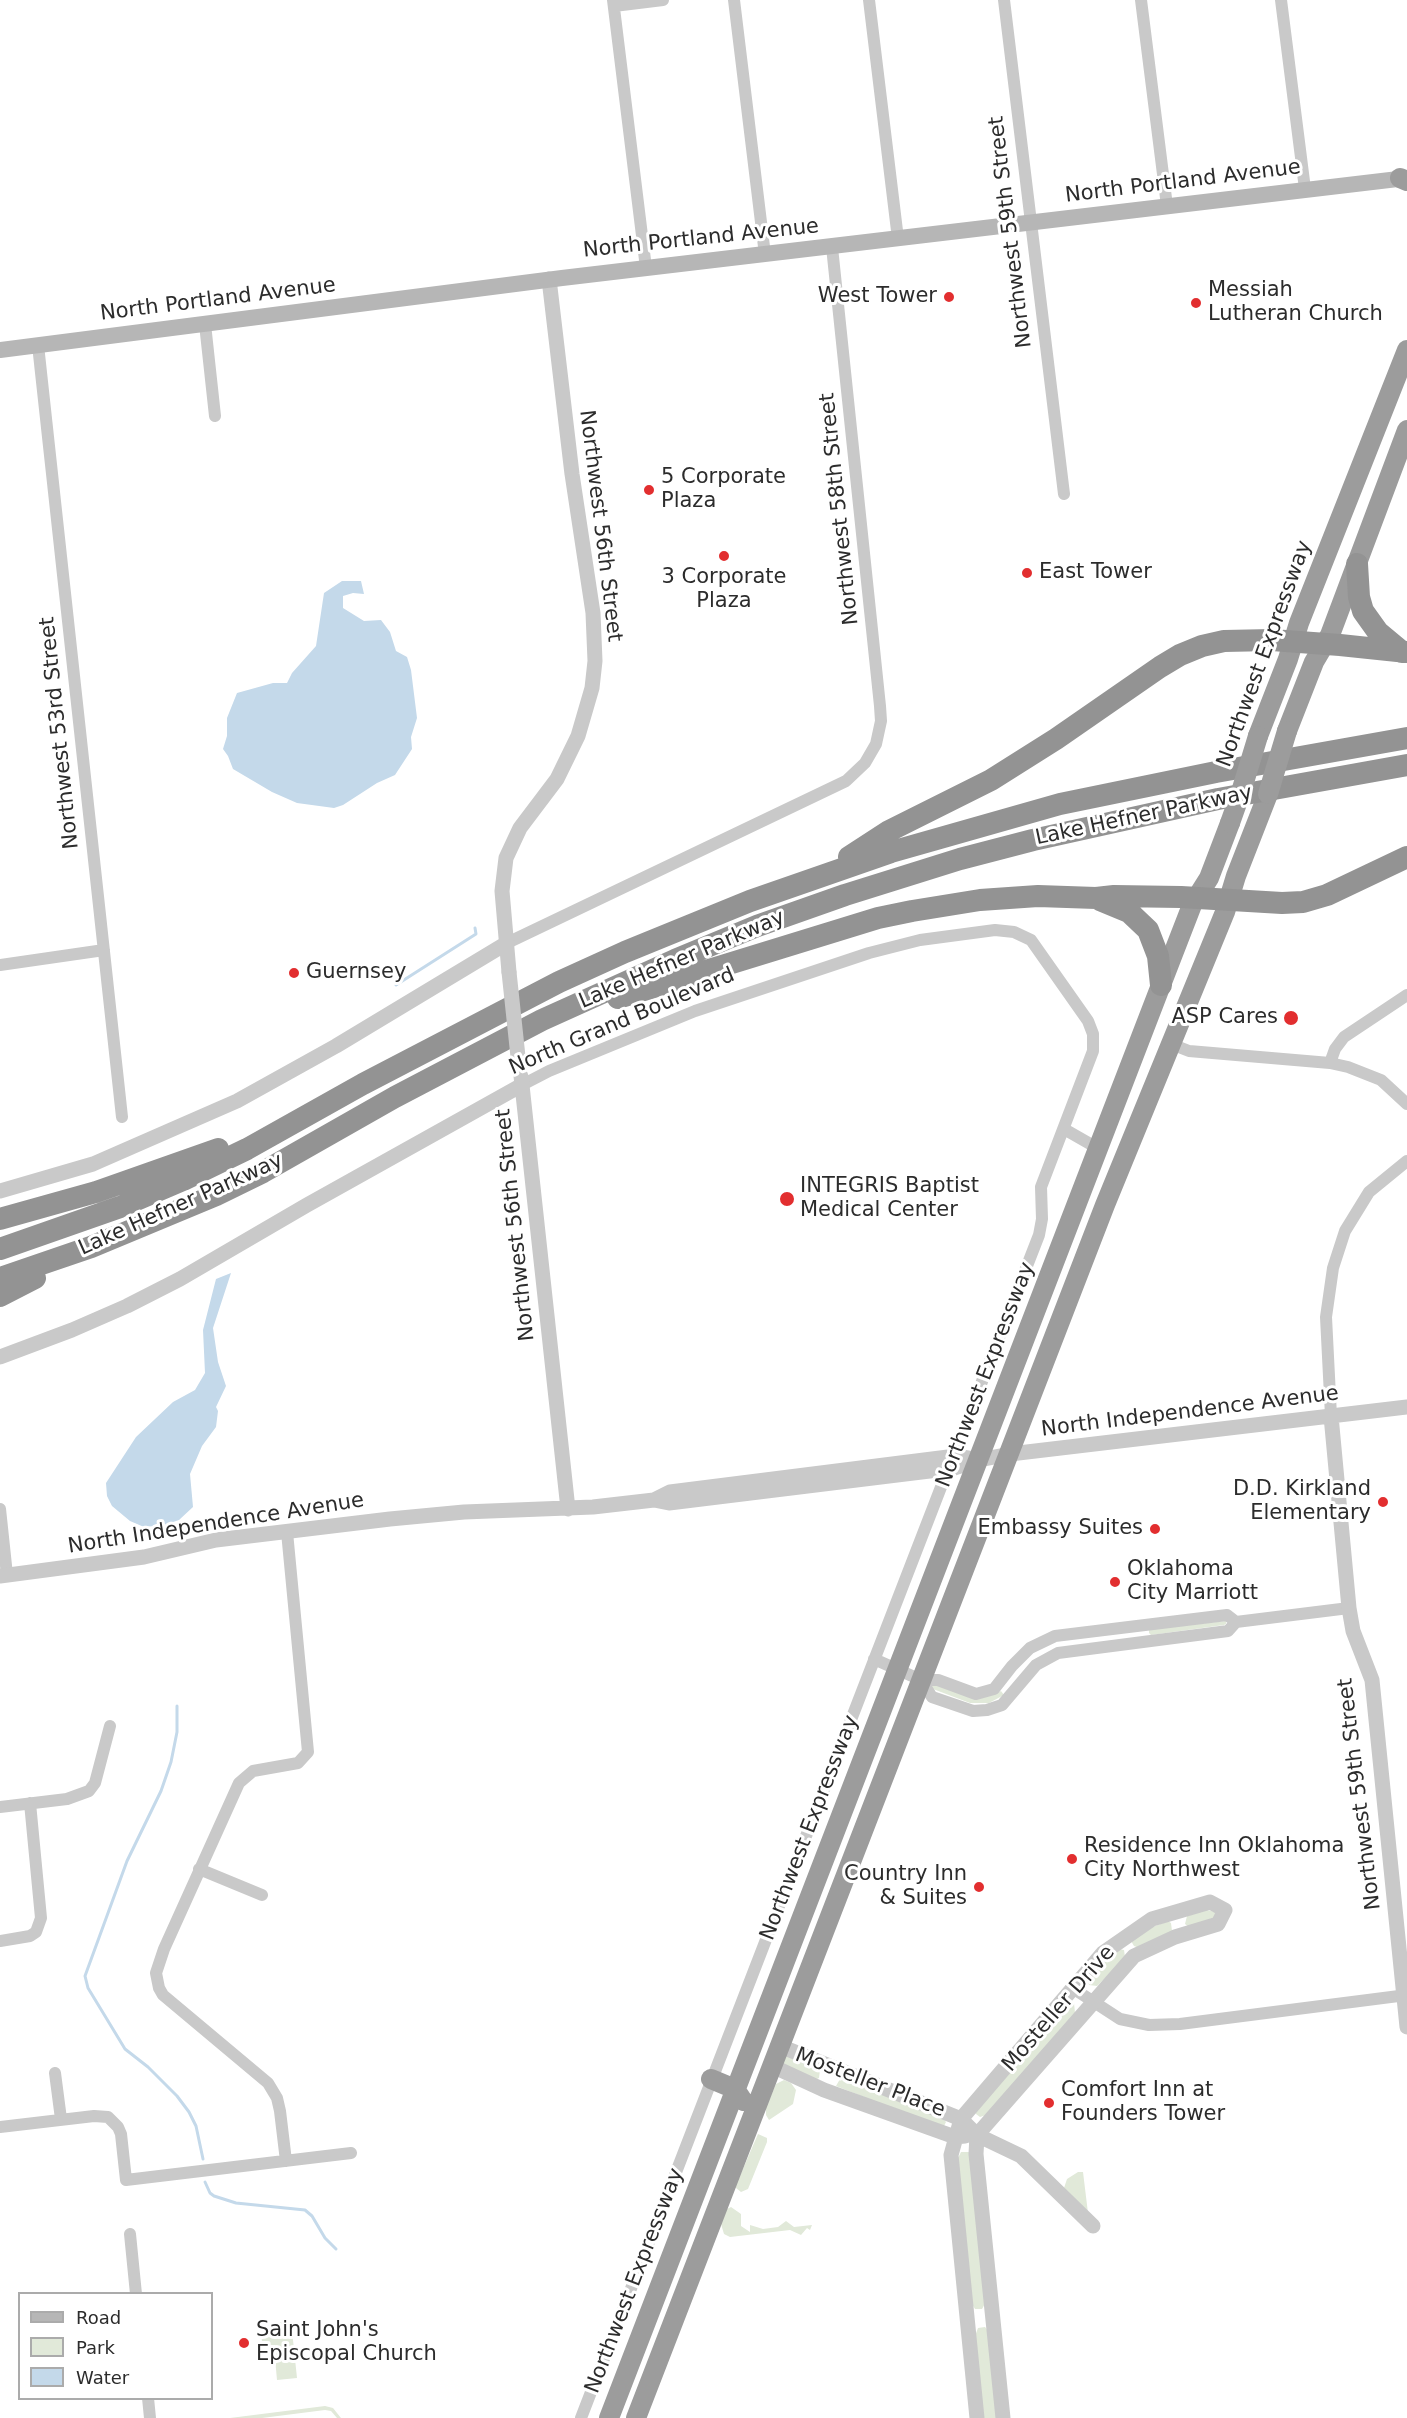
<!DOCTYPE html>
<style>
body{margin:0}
#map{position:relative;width:1407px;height:2418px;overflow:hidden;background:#fff;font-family:"DejaVu Sans",sans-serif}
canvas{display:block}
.legend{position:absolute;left:18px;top:2292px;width:195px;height:108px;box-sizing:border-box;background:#fff;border:2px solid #ababab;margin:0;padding:8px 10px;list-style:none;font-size:18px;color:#2c2c2c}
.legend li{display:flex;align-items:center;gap:12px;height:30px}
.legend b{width:30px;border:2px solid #ababab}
</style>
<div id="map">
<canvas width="1407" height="2418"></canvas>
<ul class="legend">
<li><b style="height:8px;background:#b6b6b6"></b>Road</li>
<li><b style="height:16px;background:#e1e9d9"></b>Park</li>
<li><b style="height:16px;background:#c4d9ea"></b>Water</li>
</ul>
</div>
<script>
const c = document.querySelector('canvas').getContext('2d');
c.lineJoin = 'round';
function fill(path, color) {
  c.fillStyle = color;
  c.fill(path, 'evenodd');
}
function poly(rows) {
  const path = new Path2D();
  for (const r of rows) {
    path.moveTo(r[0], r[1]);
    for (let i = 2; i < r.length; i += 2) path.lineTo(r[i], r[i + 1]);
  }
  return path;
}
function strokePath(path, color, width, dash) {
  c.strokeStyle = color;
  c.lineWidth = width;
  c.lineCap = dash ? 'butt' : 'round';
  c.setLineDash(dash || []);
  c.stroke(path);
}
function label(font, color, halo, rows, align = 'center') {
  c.font = font + ' "DejaVu Sans",sans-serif';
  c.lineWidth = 6;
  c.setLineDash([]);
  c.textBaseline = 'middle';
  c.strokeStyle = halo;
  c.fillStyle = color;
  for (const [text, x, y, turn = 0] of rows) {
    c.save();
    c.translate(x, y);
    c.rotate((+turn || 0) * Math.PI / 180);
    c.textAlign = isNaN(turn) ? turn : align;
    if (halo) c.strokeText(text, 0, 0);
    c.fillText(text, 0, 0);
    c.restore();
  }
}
fill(poly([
 [1226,1621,1226,1624,1224,1625,1151,1635,1149,1633,1149,1629],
 [931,1682,993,1695,1001,1691,1004,1695,989,1703,970,1703,933,1689,929,1685],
 [1207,1910,1215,1912,1215,1917,1189,1927,1185,1924,1187,1916],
 [1168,1921,1171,1923,1172,1931,1139,1948,1134,1946,1131,1941,1135,1934],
 [1119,1949,1124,1950,1125,1957,1123,1961,1097,1986,1089,1985,1087,1981,1114,1951],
 [1069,2002,1074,2003,1075,2013,986,2115,980,2117,976,2114,974,2111],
 [785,2055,820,2070,819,2078,817,2079,781,2067],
 [844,2078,942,2117,946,2122,943,2128,836,2086,840,2079],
 [784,2080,791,2083,796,2090,793,2104,769,2120,766,2115,766,2107,776,2084],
 [758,2134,767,2138,767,2142,748,2189,741,2192,736,2188,736,2185],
 [961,2152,969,2152,986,2302,982,2309,975,2309,972,2304,957,2160],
 [1078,2172,1083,2172,1088,2213,1064,2188,1067,2179],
 [731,2207,741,2214,741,2226,750,2232,750,2225,763,2229,778,2227,786,2221,794,2227,812,2225,810,2230,807,2228,801,2235,790,2230,730,2237,724,2234,721,2224,727,2209],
 [291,2321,297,2378,277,2380,275,2358,264,2358,260,2325],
 [985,2327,990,2333,998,2418,983,2418,975,2336,978,2328],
 [325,2406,333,2408,341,2418,337,2418,331,2411,325,2410,262,2418,230,2418]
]), '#e1e9d9');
fill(poly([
 [342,581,361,581,364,594,353,593,343,596,343,608,364,621,381,620,390,632,396,651,407,657,411,670,417,718,411,737,412,749,395,775,377,783,343,805,334,808,297,803,272,792,233,769,228,756,223,749,227,736,227,718,237,693,273,683,287,683,292,673,316,646,324,593],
 [231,1273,213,1328,218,1362,226,1386,216,1407,218,1411,216,1427,202,1446,190,1474,193,1507,179,1520,164,1525,144,1527,130,1521,112,1506,107,1496,106,1483,136,1437,173,1402,195,1390,205,1373,203,1330,216,1279]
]), '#c4d9ea');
strokePath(poly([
 [396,985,476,934,475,928],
 [177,1706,177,1732,171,1762,161,1791,127,1861,85,1976,88,1988,125,2049,148,2067,177,2096,189,2112,196,2126,203,2159],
 [205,2182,210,2193,214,2196,236,2203,305,2210,312,2216,325,2238,336,2249]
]), '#c4d9ea', 3);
strokePath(poly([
 [613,0,646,268],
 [734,0,765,255],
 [869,0,898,239],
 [1004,0,1064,494],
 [1141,0,1167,206],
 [1281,0,1305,189],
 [614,6,663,0],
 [205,324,215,416],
 [38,345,122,1117],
 [507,943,846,781,865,763,876,744,881,721,880,706,832,247],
 [0,965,104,950],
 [1171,1044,1189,1051,1330,1063,1348,1067,1381,1080,1407,1104],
 [1330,1063,1335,1049,1344,1037,1407,995],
 [522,1085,549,1071,695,1011,869,953,920,940,995,930,1014,932,1031,940,1088,1021,1093,1034,1093,1051,1041,1187,1042,1219,1039,1235,953,1456],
 [1064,1129,1099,1149],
 [1331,1416,1326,1317,1333,1268,1345,1231,1369,1192,1407,1161],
 [0,1509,7,1575],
 [874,1659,921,1680,938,1680,976,1694,994,1689,1012,1666,1030,1648,1055,1636,1227,1615,1236,1622],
 [921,1680,932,1697,973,1711,987,1710,1002,1705,1036,1665,1058,1653,1228,1631,1236,1622,1349,1608],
 [0,1807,67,1799,89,1791,95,1783,110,1726],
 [199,1869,262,1895],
 [0,1941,30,1936,36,1932,41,1918,30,1803],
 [1074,1989,1120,2019,1149,2025,1180,2024,1407,1995],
 [55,2073,61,2119],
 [0,2127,94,2116,108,2117,118,2127,121,2134,126,2180,351,2153],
 [286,2161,280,2111,277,2098,268,2083,163,1995,159,1988,156,1973,164,1949,239,1783,253,1771,298,1763,308,1752,287,1532],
 [130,2234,136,2294],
 [148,2398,150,2418],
 [581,2418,948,1469]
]), '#c9c9c9', 12);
strokePath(poly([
 [509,972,502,891,506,858,520,828,557,779,578,736,592,688,595,661,593,613,572,474,549,279],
 [521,1076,568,1509],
 [0,1191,93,1164,237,1101,336,1046,507,943],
 [0,1357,72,1330,127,1306,180,1279,307,1205,522,1085],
 [1331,1416,1349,1608,1353,1631,1372,1680,1407,2027],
 [654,1500,669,1503,954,1468,979,1460,1010,1454,1407,1407],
 [0,1576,144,1557,216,1540,390,1519,464,1512,593,1507,654,1500,670,1492,956,1456,979,1460],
 [780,2046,961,2119,977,2135,1021,2156,1093,2226],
 [772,2066,824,2090,955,2137,965,2136],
 [977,2418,951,2155,961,2119,1103,1953,1152,1919,1210,1902,1225,1910,1218,1924,1175,1937,1134,1956,977,2135,976,2154,1003,2418]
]), '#c9c9c9', 15);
strokePath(poly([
 [0,350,562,278,1407,178]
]), '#b6b6b6', 16);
strokePath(poly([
 [1400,178,1407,181],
 [1287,731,1314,662,1330,635,1407,430],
 [1258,736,1288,659,1299,623,1407,350],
 [711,2079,735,2089,743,2101],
 [609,2418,1161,985,1192,905,1209,878,1230,823],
 [636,2418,1105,1205,1225,912,1236,876,1268,794]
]), '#9c9c9c', 20);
strokePath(poly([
 [1357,564,1359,597,1363,611,1378,632,1402,652],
 [849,857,889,831,991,780,1056,739,1160,667,1180,655,1202,646,1224,641,1272,640,1340,645,1407,652],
 [1100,900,1129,912,1148,930,1158,956,1161,985],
 [618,998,878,918,912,911,980,900,1038,896,1096,898,1114,896,1181,897,1282,903,1303,902,1327,895,1407,857],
 [0,1219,96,1192,218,1149],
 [0,1249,120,1207,183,1180,247,1149,363,1084,559,982,625,952,750,901,891,852,1060,804,1216,772,1407,738],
 [0,1278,91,1247,216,1195,263,1172,395,1097,542,1020,675,960,757,926,845,895,960,859,1033,840,1218,799,1407,765],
 [0,1296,35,1278]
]), '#939393', 22);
strokePath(poly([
 [509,972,519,1066]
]), '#c9c9c9', 15);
strokePath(poly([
 [1268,794,1287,731],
 [1230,823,1241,792,1258,736]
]), '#9c9c9c', 20);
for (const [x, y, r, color] of [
 [949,297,6,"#e22e2f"],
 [1196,303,6,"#e22e2f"],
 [649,490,6,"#e22e2f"],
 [724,556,6,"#e22e2f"],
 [1027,573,6,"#e22e2f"],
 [294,973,6,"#e22e2f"],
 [1291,1018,8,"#e22e2f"],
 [787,1199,8,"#e22e2f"],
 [1383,1502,6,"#e22e2f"],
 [1155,1529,6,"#e22e2f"],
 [1115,1582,6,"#e22e2f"],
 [1072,1859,6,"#e22e2f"],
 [979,1887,6,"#e22e2f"],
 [1049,2103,6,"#e22e2f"],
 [244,2343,6,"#e22e2f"]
]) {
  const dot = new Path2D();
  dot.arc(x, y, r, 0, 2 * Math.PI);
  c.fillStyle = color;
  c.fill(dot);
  strokePath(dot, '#fff', 2);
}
label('21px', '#2c2c2c', '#fff', [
 ["North Portland Avenue",1183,182,-7],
 ["Northwest 59th Street",1011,232,-97],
 ["North Portland Avenue",701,239,-6],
 ["North Portland Avenue",218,300,-7],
 ["Northwest 58th Street",840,509,-96],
 ["Northwest 56th Street",600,526,83],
 ["Northwest Expressway",1265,654,-70],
 ["Northwest 53rd Street",60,733,-96],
 ["Lake Hefner Parkway",1144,816,-12],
 ["Lake Hefner Parkway",682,960,-23],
 ["North Grand Boulevard",622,1022,-23],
 ["Lake Hefner Parkway",181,1205,-24],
 ["Northwest 56th Street",516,1225,-96],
 ["Northwest Expressway",986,1375,-69],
 ["North Independence Avenue",1190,1412,-7],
 ["North Independence Avenue",216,1524,-9],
 ["Northwest 59th Street",1360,1794,-97],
 ["Northwest Expressway",810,1828,-69],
 ["Mosteller Drive",1059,2009,-49],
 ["Mosteller Place",870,2083,21],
 ["Northwest Expressway",635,2281,-69]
]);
label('21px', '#2c2c2c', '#fff', [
 ["Messiah",1208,291],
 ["Lutheran Church",1208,315],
 ["West Tower",937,297,"right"],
 ["5 Corporate",661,478],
 ["Plaza",661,502],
 ["East Tower",1039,573],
 ["3 Corporate",724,578,"center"],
 ["Plaza",724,602,"center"],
 ["Guernsey",306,973],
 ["ASP Cares",1278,1018,"right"],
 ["INTEGRIS Baptist",800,1187],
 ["Medical Center",800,1211],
 ["D.D. Kirkland",1371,1490,"right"],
 ["Elementary",1371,1514,"right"],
 ["Embassy Suites",1143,1529,"right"],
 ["Oklahoma",1127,1570],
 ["City Marriott",1127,1594],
 ["Residence Inn Oklahoma",1084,1847],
 ["City Northwest",1084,1871],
 ["Country Inn",967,1875,"right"],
 ["& Suites",967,1899,"right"],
 ["Comfort Inn at",1061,2091],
 ["Founders Tower",1061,2115],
 ["Saint John's",256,2331],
 ["Episcopal Church",256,2355]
], 'left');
</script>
